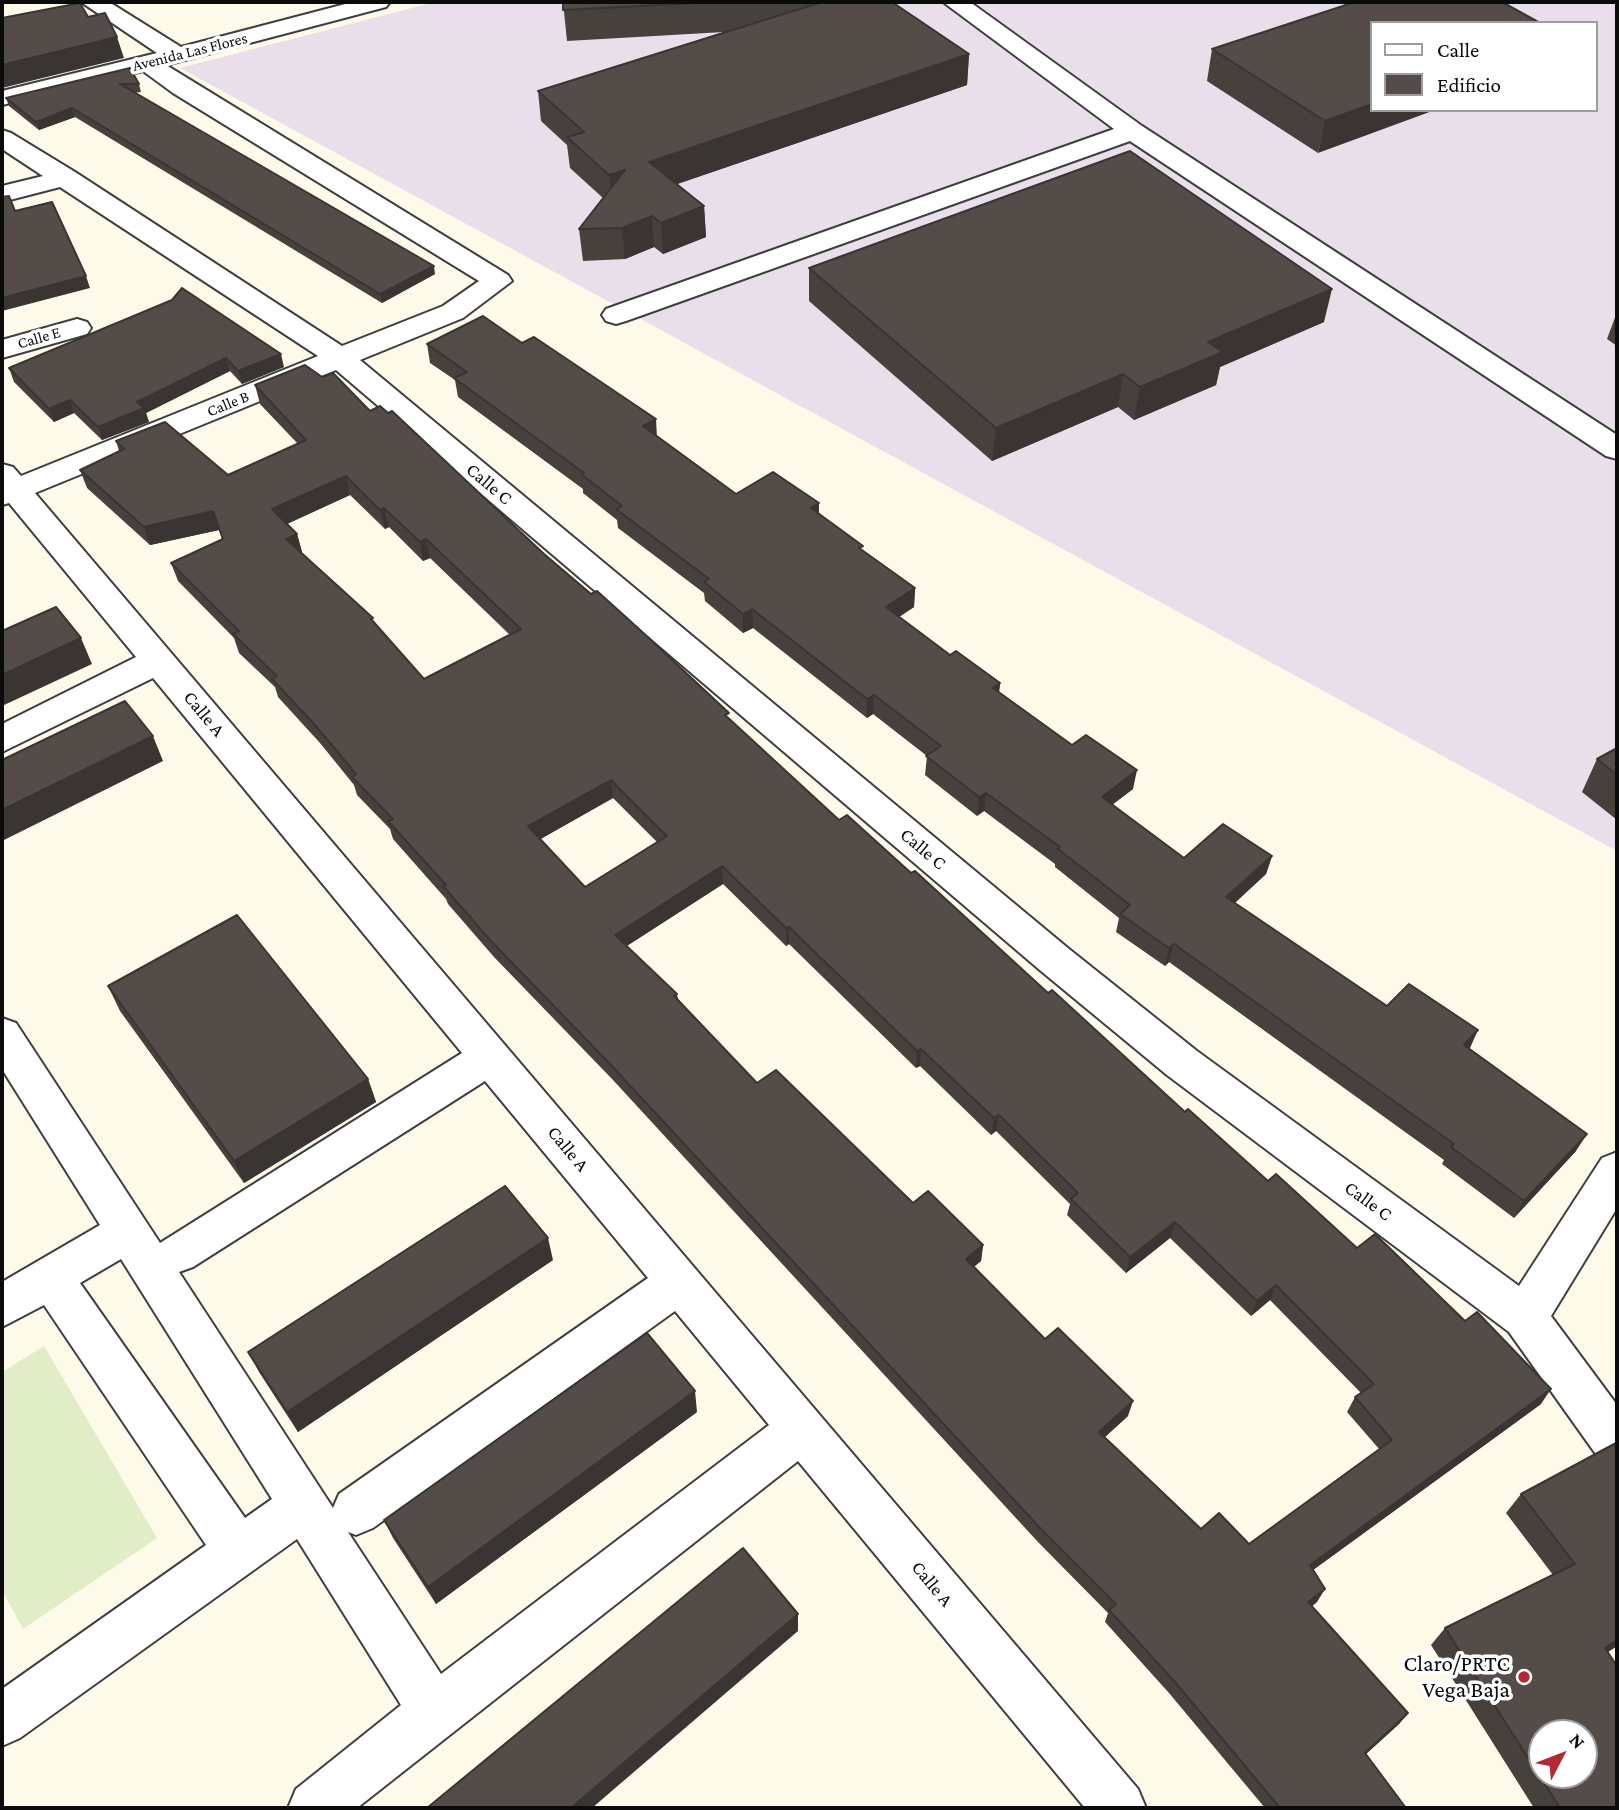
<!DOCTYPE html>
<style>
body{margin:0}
#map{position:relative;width:1619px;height:1810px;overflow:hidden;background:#fefae9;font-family:"Crimson Pro",serif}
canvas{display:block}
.frame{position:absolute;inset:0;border:4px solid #0b0b0b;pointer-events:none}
.legend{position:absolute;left:1370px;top:21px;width:228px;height:91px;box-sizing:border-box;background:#fff;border:2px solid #9d9d9d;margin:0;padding:9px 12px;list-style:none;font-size:21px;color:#0b0b0b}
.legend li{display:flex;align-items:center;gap:14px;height:35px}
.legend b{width:35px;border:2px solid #9d9d9d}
.north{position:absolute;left:1528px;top:1719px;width:70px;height:70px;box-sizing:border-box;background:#fff;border:2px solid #9d9d9d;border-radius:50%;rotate:48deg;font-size:19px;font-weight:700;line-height:28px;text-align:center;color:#0b0b0b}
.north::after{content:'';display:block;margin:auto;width:24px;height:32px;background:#b32b32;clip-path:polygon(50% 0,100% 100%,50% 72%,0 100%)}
</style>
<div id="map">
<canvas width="1619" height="1810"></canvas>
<div class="frame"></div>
<ul class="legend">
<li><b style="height:9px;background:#fff"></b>Calle</li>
<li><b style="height:19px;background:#534c48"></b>Edificio</li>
</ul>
<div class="north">N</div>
</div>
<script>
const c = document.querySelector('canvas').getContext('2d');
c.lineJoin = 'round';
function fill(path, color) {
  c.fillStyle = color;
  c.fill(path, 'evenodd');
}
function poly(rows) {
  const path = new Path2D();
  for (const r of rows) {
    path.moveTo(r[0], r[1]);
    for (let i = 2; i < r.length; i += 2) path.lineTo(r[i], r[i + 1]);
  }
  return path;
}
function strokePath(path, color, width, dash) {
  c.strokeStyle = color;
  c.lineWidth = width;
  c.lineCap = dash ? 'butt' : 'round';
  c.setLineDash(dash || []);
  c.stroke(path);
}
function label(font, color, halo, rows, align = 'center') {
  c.font = font + ' "Crimson Pro",serif';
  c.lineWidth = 7;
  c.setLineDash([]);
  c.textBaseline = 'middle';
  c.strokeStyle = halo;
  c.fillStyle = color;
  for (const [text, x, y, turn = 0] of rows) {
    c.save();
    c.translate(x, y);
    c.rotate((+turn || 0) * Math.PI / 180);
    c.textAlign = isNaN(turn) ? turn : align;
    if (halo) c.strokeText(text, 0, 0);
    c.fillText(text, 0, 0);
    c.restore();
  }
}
fill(poly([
 [435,2,1617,2,1617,851,180,68],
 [1372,23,1596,23,1596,110,1372,110]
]), '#e8dfea');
fill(poly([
 [44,1346,157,1538,23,1629,2,1590,2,1372]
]), '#e0edc7');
const minor = poly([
 [81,2,109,2,181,47,353,2,390,2,386,7,166,65,508,275,512,281,463,318,360,360,1069,949,1197,1051,1519,1286,1602,1158,1617,1152,1617,1208,1551,1316,1617,1405,1617,1467,1600,1460,1509,1332,1167,1075,1041,971,336,370,35,493,1138,1789,1146,1808,1085,1808,798,1461,357,1808,288,1808,296,1789,401,1705,297,1539,20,1738,2,1746,2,1689,206,1545,44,1305,2,1327,2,1282,100,1225,2,1069,2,1018,16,1023,160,1243,462,1053,153,678,2,752,2,724,136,657,9,503,2,505,2,464,13,467,21,476,318,356,60,187,2,202,2,186,43,176,2,149,2,130,11,133,75,172,342,346,443,306,479,281,173,93,143,71,2,105,2,91,157,53,81,2],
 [485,1081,648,1278,339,1494,333,1508,179,1272,193,1267,485,1081],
 [121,1259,272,1499,245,1518,80,1283,121,1259],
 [675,1311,769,1425,441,1674,348,1532,356,1535,373,1528,675,1311],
 [943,2,970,2,1142,126,1617,435,1617,459,1606,456,1130,141,626,321,616,324,606,321,602,315,606,309,1114,129,943,2],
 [77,319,87,322,91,328,87,334,2,358,2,340,77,319]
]);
strokePath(minor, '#3e3e3e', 4);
fill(minor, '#fff');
fill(poly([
 [563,2,814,2,814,4,969,54,967,85,677,184,704,206,706,237,663,254,654,247,625,259,583,261,579,229,603,198,570,168,567,145,541,121,538,91,724,32,567,41],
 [1355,2,1318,153,1207,81,1212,49],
 [130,68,139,84,141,92,134,93,435,274,382,303,75,117,39,130,9,106,6,98],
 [809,268,1324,322,1220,367,1216,385,1134,420,1118,407,992,461,809,301],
 [172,300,284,367,242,384,230,371,146,413,149,422,102,440,74,413,54,422,14,382,9,368],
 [1617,312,1617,346,1607,339],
 [427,344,657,436,736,494,819,513,863,551,915,588,914,607,899,617,950,655,1000,683,999,692,1133,789,1112,805,1184,858,1272,856,1266,874,1234,903,1387,1006,1470,1048,1469,1049,1576,1151,1514,1218,1442,1164,1444,1160,1169,962,1165,966,1116,932,1119,918,1055,867,1055,864,984,811,977,816,925,775,927,756,873,714,867,718,753,628,743,633,705,601,704,593,618,528,617,520,583,493,583,489,458,397,455,380,430,363],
 [255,385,370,411,544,554,729,719,839,820,911,873,1185,1112,1268,1181,1357,1248,1541,1404,1313,1570,1317,1602,1312,1606,1408,1713,1399,1724,1366,1754,1406,1808,1265,1808,1169,1693,1105,1622,1108,1613,1038,1542,613,1080,494,957,448,904,446,899,393,839,390,829,357,795,354,785,320,743,278,697,275,687,239,653,234,638,178,581,171,563,222,539,219,530,150,545,87,488,80,470,119,451,116,441,228,475,298,444,260,404],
 [350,495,385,529,389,527,423,561,430,558,510,635,424,679,375,624,301,553,302,552,297,534,287,524],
 [613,798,657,842,585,887,540,839],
 [723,884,786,946,789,944,916,1068,920,1066,991,1135,996,1131,1070,1204,1067,1215,1126,1273,1170,1238,1251,1316,1270,1300,1361,1393,1355,1397,1347,1412,1380,1450,1249,1544,1201,1529,1105,1437,1128,1416,1045,1339,974,1267,981,1261,983,1245,913,1203,757,1083,678,999,677,994,627,946],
 [1617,748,1617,820,1582,792,1597,759],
 [108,986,368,1079,376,1102,244,1183,120,1011],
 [553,1260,298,1432,259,1372,248,1352],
 [697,1412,436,1604,393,1538,384,1520],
 [1617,1445,1617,1646,1608,1652,1617,1808,1534,1808,1431,1645,1445,1628,1553,1575,1506,1513,1521,1494]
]), '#47413e');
fill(poly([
 [117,37,124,58,2,88,2,65],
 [969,54,967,85,651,193,649,162],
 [1372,104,1372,110,1435,110,1318,153,1325,121],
 [72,108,75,117,39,130,36,122],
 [625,170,612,206,609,175],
 [704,206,706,237,663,254,661,223],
 [652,216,654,247,625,259,622,228],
 [434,266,435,274,382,303,380,294],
 [86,276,90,288,2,311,2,298],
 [1332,289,1324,322,1220,367,1216,385,1134,420,1140,387,1208,342],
 [281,354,284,367,242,384,238,371],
 [226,358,230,371,146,413,149,422,102,440,98,427,137,402],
 [1123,374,1118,407,992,461,996,428],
 [70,400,74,413,54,422,49,409],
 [656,419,657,438,643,426],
 [346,476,350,495,278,528,272,509],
 [819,503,819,522,811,508],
 [384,508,389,527,385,529,380,510],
 [213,511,219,530,150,545,144,527],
 [297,534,302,552,291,557,286,539],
 [426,539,430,558,423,561,420,542],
 [915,588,914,607,885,626,886,607],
 [752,609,753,628,743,633,743,614],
 [81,638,92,664,2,706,2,675],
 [1000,683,998,702,993,688],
 [874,695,873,714,867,718,867,699],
 [153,736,163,761,2,841,2,810],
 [1137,770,1133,789,1098,815,1102,797],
 [611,780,613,798,532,844,528,826],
 [986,793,984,811,977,816,979,797],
 [1272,856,1266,874,1221,916,1226,897],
 [722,866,723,884,617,952,615,935],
 [789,927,789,944,786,946,786,928],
 [1174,944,1169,962,1165,966,1169,948],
 [1478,1030,1470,1048,1455,1063,1464,1045],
 [921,1049,920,1066,916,1068,917,1051],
 [368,1079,376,1102,244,1183,234,1161],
 [999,1115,996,1131,991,1135,994,1118],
 [1587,1134,1576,1151,1514,1218,1524,1201],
 [1175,1222,1170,1238,1126,1273,1130,1257],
 [548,1238,553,1260,298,1432,287,1412],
 [983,1245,981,1261,964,1274,966,1259],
 [1276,1285,1270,1300,1251,1316,1257,1301],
 [1551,1389,1541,1404,1302,1578,1310,1565],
 [695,1391,697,1412,436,1604,428,1587],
 [1133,1401,1128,1416,1095,1446,1099,1432],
 [1325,1589,1317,1602,1301,1615,1308,1602],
 [798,1614,798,1631,592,1808,571,1808],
 [1617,1640,1617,1646,1587,1665,1605,1648],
 [1408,1713,1399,1724,1356,1763,1365,1753]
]), '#3a3532');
const building = poly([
 [563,2,716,2,563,10,563,2],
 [822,2,892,2,969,54,649,162,704,206,661,223,652,216,622,228,579,229,625,170,609,175,567,137,584,132,538,91,822,2],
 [1355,2,1502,2,1540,23,1372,23,1372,104,1325,121,1212,49,1355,2],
 [80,3,88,17,105,13,117,37,2,65,2,18,80,3],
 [130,68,139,84,120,84,434,266,380,294,72,108,36,122,6,98,130,68],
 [1130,151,1332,289,1208,342,1223,352,1140,387,1123,374,996,428,809,268,1130,151],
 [9,196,15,211,52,202,86,276,2,298,2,197,9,196],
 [182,288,281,354,238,371,226,358,137,402,144,408,98,427,70,400,49,409,9,368,172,300,182,288],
 [483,316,522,343,534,337,656,419,643,426,736,494,773,472,819,503,811,508,863,546,859,548,915,588,886,607,950,655,956,651,1000,683,993,688,1072,745,1086,735,1137,770,1102,797,1184,858,1223,824,1272,856,1226,897,1387,1006,1409,984,1478,1030,1464,1045,1587,1134,1524,1201,1451,1147,1454,1144,1174,944,1169,948,1120,914,1130,905,1058,849,1060,847,986,793,979,797,926,756,941,746,874,695,867,699,752,609,743,614,704,582,709,579,616,509,622,506,581,474,584,473,454,378,467,372,427,344,483,316],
 [305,365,322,377,333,373,370,411,380,406,388,413,392,411,544,554,591,594,597,591,639,629,729,713,725,715,839,820,847,815,911,873,915,871,1048,993,1052,990,1185,1112,1188,1109,1268,1181,1276,1174,1357,1248,1375,1234,1465,1321,1477,1312,1551,1389,1310,1565,1325,1589,1308,1602,1408,1713,1365,1753,1406,1808,1280,1808,1175,1682,1109,1610,1116,1604,1041,1529,610,1064,490,940,443,886,446,885,388,821,393,819,352,777,356,774,315,725,272,679,277,676,233,634,239,631,171,563,223,539,213,511,144,527,80,470,124,449,116,441,165,422,228,475,306,440,255,385,305,365],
 [346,476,380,510,384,508,420,542,426,539,521,629,424,679,371,619,373,618,286,539,297,534,272,509,346,476],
 [611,780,667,836,585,887,528,826,611,780],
 [722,866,786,928,789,927,917,1051,921,1049,994,1118,999,1115,1078,1193,1071,1199,1130,1257,1175,1222,1257,1301,1276,1285,1374,1384,1355,1397,1392,1440,1249,1544,1219,1513,1201,1529,1099,1432,1133,1401,1058,1328,1045,1339,966,1259,983,1245,928,1191,913,1203,776,1070,757,1083,674,996,677,994,615,935,722,866],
 [56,607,81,638,2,675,2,631,56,607],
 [125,701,153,736,2,810,2,760,125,701],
 [1617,748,1617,775,1597,759,1617,748],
 [237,915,368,1079,234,1161,108,986,237,915],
 [505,1186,548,1238,287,1412,248,1352,505,1186],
 [647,1333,695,1391,428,1587,384,1520,647,1333],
 [1616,1443,1617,1445,1617,1640,1605,1648,1617,1666,1617,1808,1560,1808,1445,1628,1575,1564,1521,1494,1616,1443],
 [1542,1733,1584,1733,1584,1775,1542,1775,1542,1733],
 [743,1548,798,1614,571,1808,427,1808,743,1548]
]);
fill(building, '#534c48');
strokePath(building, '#3a3532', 2);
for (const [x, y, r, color] of [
 [1524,1677,7,"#b32b32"]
]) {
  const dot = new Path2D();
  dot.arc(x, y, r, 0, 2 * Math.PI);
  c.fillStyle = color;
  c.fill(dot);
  strokePath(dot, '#fff', 2.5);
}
label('16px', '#0b0b0b', '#fff', [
 ["Avenida Las Flores",190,52,-14],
 ["Calle E",39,338,-16],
 ["Calle B",228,404,-22]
]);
label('19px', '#0b0b0b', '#fff', [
 ["Calle C",489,484,40],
 ["Calle A",204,714,50],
 ["Calle C",923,849,40],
 ["Calle A",568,1149,50],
 ["Calle C",1368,1201,36],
 ["Calle A",932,1584,50]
]);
label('23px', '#0b0b0b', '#fff', [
 ["Claro/PRTC",1510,1664],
 ["Vega Baja",1510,1690]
], 'right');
</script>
